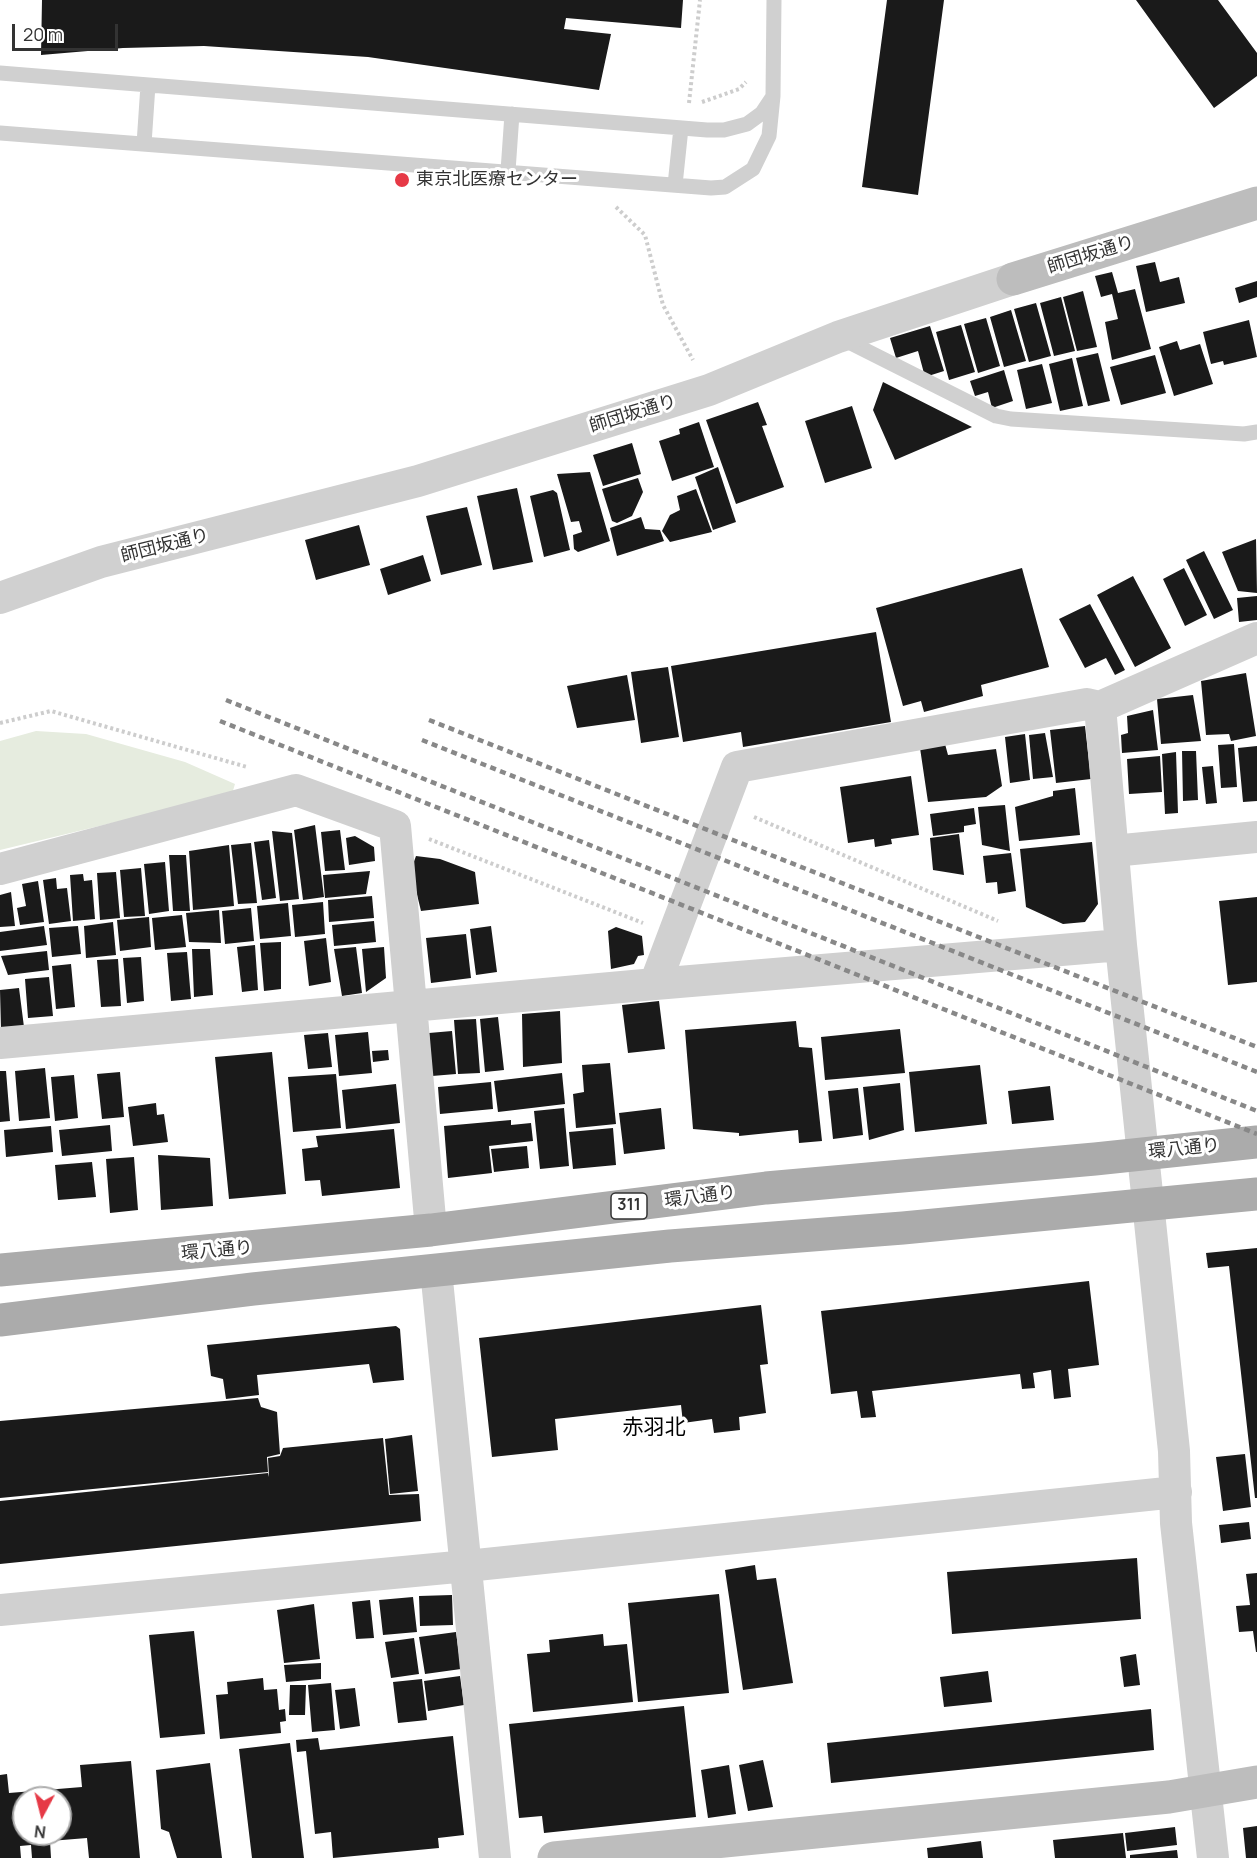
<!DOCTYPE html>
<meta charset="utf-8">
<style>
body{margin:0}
#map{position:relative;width:1257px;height:1858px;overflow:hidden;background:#fff;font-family:Manrope,sans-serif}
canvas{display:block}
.north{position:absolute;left:12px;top:1786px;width:60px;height:60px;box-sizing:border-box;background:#fff;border:2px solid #adadad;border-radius:50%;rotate:187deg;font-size:16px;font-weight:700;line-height:24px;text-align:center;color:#333}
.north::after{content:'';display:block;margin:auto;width:21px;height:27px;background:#e63946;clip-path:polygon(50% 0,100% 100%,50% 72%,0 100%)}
.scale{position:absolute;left:12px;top:24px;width:106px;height:27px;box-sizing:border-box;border:3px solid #333;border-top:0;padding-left:8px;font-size:18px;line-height:21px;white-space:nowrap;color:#333;-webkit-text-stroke:4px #fff;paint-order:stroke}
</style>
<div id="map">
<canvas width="1257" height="1858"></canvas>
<div class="north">N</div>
<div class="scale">20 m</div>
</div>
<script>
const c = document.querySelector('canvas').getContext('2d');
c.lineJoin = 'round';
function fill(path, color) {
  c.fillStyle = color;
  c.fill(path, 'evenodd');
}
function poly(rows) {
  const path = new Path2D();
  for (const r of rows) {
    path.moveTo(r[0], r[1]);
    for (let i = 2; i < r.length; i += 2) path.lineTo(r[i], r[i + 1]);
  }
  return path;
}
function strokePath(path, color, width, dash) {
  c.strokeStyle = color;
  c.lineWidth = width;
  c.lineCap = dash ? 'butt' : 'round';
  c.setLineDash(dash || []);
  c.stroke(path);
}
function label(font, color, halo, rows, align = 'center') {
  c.font = font + ' Manrope,"Noto Sans JP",sans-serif';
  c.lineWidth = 6;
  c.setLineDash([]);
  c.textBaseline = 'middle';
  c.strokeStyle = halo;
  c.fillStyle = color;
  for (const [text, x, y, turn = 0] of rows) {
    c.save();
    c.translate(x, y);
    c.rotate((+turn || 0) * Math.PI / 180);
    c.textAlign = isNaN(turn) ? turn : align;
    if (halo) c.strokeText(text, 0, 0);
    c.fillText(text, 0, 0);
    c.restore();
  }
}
fill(poly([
 [36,731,86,734,185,762,235,784,232,794,0,850,0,741]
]), '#e6ecdf');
fill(poly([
 [42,0,683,0,681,28,566,18,564,29,611,34,599,90,368,57,204,46,123,48,41,55],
 [887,0,944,0,918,195,862,187],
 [1136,0,1218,0,1257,53,1257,76,1214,108],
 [1155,262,1160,282,1179,277,1185,303,1146,312,1136,266],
 [1112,272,1118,293,1135,289,1151,349,1112,360,1105,322,1118,319,1112,294,1101,297,1095,276],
 [1257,281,1257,297,1239,303,1235,288],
 [1083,291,1097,347,1077,351,1063,297],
 [1061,297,1075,351,1054,356,1040,303],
 [1036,303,1051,356,1029,362,1014,309],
 [1011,310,1026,361,1004,367,990,317],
 [986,318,1000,366,978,373,964,324],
 [1249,320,1257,357,1224,365,1223,361,1211,364,1203,332],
 [961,325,975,372,949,380,936,332],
 [930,326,944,371,925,377,918,351,896,358,890,338],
 [1177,341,1180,350,1200,344,1213,384,1174,396,1159,347],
 [1098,353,1110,401,1088,406,1076,358],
 [1155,355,1166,393,1121,405,1110,367],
 [1072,358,1083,406,1060,411,1049,364],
 [1042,364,1052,403,1026,409,1017,370],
 [1004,370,1013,401,992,408,988,392,975,396,970,381],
 [883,382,972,427,895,460,873,410],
 [758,402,767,425,762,426,784,487,736,504,706,420],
 [852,406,872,468,825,483,805,421],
 [699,422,714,467,672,481,659,441,680,434,679,429],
 [632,443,641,474,603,486,593,455],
 [718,467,736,522,713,530,695,477],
 [590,472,610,541,578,552,574,549,573,535,582,532,579,521,571,522,557,474],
 [638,478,643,492,632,516,617,523,612,521,602,489],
 [517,488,533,562,493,570,477,496],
 [696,489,712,532,670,542,662,531,670,515,680,510,677,496],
 [553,490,557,493,570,550,544,557,530,496],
 [467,507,482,565,441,575,426,516],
 [641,517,645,529,660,530,664,541,617,556,610,528],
 [359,525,370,565,316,580,305,540],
 [1256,539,1257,593,1238,591,1222,552],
 [1204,551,1233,610,1214,619,1186,560],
 [423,555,431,581,388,595,380,569],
 [1022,568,1049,667,981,685,983,696,924,712,921,701,903,706,876,608],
 [1184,568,1207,615,1185,626,1163,579],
 [1133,576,1171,648,1135,667,1097,595],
 [1257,596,1257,620,1239,622,1237,598],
 [1090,604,1125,670,1115,675,1106,658,1085,668,1059,619],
 [876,632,891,722,743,747,741,732,683,742,671,666],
 [668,667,679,737,641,743,631,672],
 [1246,673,1256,736,1231,741,1229,734,1206,735,1201,681],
 [627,675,635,720,577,728,567,686],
 [1193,695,1201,741,1161,744,1157,699],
 [1153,710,1158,750,1122,753,1121,735,1128,733,1127,716],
 [1085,726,1091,779,1056,783,1050,730],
 [1045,733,1053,777,1033,779,1029,735],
 [1025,734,1030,780,1010,783,1005,737],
 [945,744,948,755,996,749,1002,786,986,797,928,802,920,748],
 [1234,744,1237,787,1221,788,1218,745],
 [1257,746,1257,801,1243,802,1238,748],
 [1182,751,1196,751,1198,800,1183,801],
 [1176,752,1178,813,1165,814,1162,754],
 [1160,756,1162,792,1129,794,1127,759],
 [1213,766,1217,803,1206,804,1202,767],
 [911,776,919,835,891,839,892,844,875,847,874,839,848,843,840,787],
 [1075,788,1080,835,1019,841,1015,807,1053,796,1053,791],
 [1005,805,1010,851,982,845,978,807],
 [974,808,976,824,964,826,964,832,933,836,930,814],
 [315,825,324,897,303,900,294,830],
 [340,830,345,870,325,871,321,832],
 [272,831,292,833,299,899,280,901],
 [959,834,964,875,933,870,930,838],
 [355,836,374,847,375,861,349,865,346,838],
 [269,840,276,898,262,900,254,842],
 [1092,842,1098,904,1085,922,1063,924,1026,907,1020,849],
 [251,843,257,903,238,904,231,845],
 [229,845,234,906,193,910,189,851],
 [1011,853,1016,891,998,894,997,882,986,883,983,856],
 [169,855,186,855,190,911,173,911],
 [416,856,440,859,475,872,479,904,421,911,411,870],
 [165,862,169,911,149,914,144,864],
 [141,868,145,916,124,917,120,870],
 [370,871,366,894,325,898,323,875],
 [116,872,120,918,100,920,97,873],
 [83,874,84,881,92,880,95,919,73,921,70,875],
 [56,878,57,889,67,888,71,921,49,924,43,880],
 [38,881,44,922,20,925,17,908,26,906,22,884],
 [11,892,15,926,0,927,0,895],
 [372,896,374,918,329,922,328,900],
 [1257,897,1257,982,1228,985,1219,901],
 [323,902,325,934,295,937,292,905],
 [288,903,291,936,260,939,257,906],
 [251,908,254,941,225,944,222,911],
 [219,910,221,943,189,942,186,913],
 [182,915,186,947,155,950,152,918],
 [149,917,151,947,120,951,117,920],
 [374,921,376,942,334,946,332,925],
 [113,922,116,955,86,958,84,926],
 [44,926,47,945,0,951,0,932],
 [78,926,81,954,52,957,49,928],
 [491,926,497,972,476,975,470,929],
 [616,927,642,936,644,955,638,956,634,964,611,969,608,931],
 [466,934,471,978,431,983,426,938],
 [326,938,331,982,309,986,304,941],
 [281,942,281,989,264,991,260,943],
 [255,945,258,990,242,992,237,947],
 [356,947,362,993,342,996,334,949],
 [384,947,386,978,366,992,362,949],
 [192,949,210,949,213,995,194,997],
 [47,951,49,970,8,975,1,956],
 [187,952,191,999,171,1001,167,953],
 [141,957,144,1001,127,1003,123,958],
 [118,959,121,1006,101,1007,97,960],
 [71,964,75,1007,56,1009,52,966],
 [49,977,53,1016,28,1018,25,979],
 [19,988,24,1027,1,1030,0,990],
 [659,1001,665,1049,628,1053,622,1005],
 [560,1011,562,1063,523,1067,522,1014],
 [498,1017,504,1070,485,1072,480,1019],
 [476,1019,480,1073,458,1074,454,1020],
 [796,1021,799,1047,812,1048,822,1141,799,1143,798,1130,739,1136,739,1133,693,1129,685,1030],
 [900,1029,905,1073,825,1080,821,1037],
 [452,1031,456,1074,432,1076,429,1033],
 [368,1032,372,1073,339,1076,335,1035],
 [328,1033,332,1067,308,1069,304,1035],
 [388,1050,389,1060,373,1062,372,1051],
 [272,1052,286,1194,229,1199,215,1057],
 [610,1063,616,1124,576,1128,573,1094,584,1092,582,1065],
 [980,1065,987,1124,915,1132,909,1072],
 [45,1068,50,1118,19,1121,15,1071],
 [0,1071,6,1071,10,1121,0,1122],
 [120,1072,124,1117,102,1119,97,1074],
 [562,1073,565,1104,498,1112,494,1081],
 [336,1074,341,1128,293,1132,288,1077],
 [74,1075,78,1118,55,1121,51,1077],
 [491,1082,493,1109,440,1114,438,1087],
 [900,1083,904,1130,869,1140,863,1087],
 [396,1084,400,1123,346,1129,342,1090],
 [1050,1086,1054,1120,1012,1124,1008,1091],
 [858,1088,863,1135,833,1139,828,1091],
 [156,1103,157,1115,164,1114,168,1142,133,1146,128,1107],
 [564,1108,569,1166,540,1169,534,1111],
 [661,1108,665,1149,624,1154,619,1113],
 [511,1120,511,1125,531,1123,533,1141,489,1146,492,1173,448,1178,444,1126],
 [110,1125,112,1151,62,1156,59,1130],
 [51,1126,53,1152,6,1157,4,1130],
 [613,1128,616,1165,573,1169,569,1132],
 [394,1129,400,1188,322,1196,320,1180,305,1181,302,1149,318,1147,316,1136],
 [527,1146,529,1168,494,1172,491,1149],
 [158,1155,210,1158,213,1206,161,1210],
 [134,1157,138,1210,110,1213,106,1159],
 [92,1162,96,1197,58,1200,55,1165],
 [1257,1248,1257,1498,1255,1498,1229,1266,1208,1268,1206,1253],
 [1089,1281,1099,1365,1068,1369,1071,1397,1054,1399,1051,1370,1033,1373,1035,1388,1022,1389,1020,1374,872,1391,876,1417,861,1418,857,1391,831,1394,821,1311],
 [761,1305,768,1364,760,1365,766,1413,739,1417,740,1430,714,1433,712,1419,683,1423,681,1405,555,1419,558,1450,492,1457,479,1338],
 [396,1326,400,1329,404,1380,373,1383,369,1364,257,1375,259,1395,226,1399,223,1379,211,1376,207,1345],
 [258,1398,261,1407,277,1412,280,1454,267,1457,268,1472,0,1498,0,1421],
 [412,1435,418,1491,390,1494,385,1439],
 [383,1438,389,1495,419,1494,421,1521,0,1564,0,1501,268,1473,269,1477,268,1458,280,1456,283,1448],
 [1245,1454,1251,1507,1223,1511,1216,1457],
 [1249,1522,1251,1539,1221,1543,1219,1525],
 [1137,1558,1141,1619,952,1634,947,1572],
 [755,1565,757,1580,776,1578,793,1683,743,1690,725,1570],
 [1257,1573,1257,1652,1256,1652,1253,1631,1239,1632,1236,1606,1250,1605,1246,1574],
 [719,1594,729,1693,638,1702,628,1603],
 [452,1595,453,1625,420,1626,419,1596],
 [413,1597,417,1632,383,1635,379,1600],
 [370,1600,374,1638,356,1639,352,1602],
 [314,1604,320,1659,284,1663,277,1610],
 [194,1631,205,1734,160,1738,149,1635],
 [456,1632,461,1669,425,1674,419,1637],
 [603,1634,604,1646,627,1644,633,1702,533,1712,527,1654,550,1652,549,1640],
 [414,1638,419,1674,391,1678,385,1642],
 [1136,1654,1140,1685,1124,1687,1120,1657],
 [321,1663,321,1679,286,1682,284,1665],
 [988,1671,992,1702,944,1707,940,1677],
 [460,1676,464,1705,428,1711,424,1681],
 [263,1678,264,1690,277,1689,279,1710,285,1709,286,1721,280,1722,281,1733,220,1739,216,1695,228,1694,227,1682],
 [422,1679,427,1720,398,1723,393,1682],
 [331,1683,335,1730,312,1732,308,1685],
 [290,1685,306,1685,305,1715,289,1715],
 [355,1688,360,1726,340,1729,335,1690],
 [684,1706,696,1817,544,1833,542,1816,519,1818,509,1724],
 [1151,1709,1154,1750,831,1783,827,1743],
 [453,1736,464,1835,438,1838,439,1848,333,1858,331,1832,315,1834,306,1751,297,1752,296,1740,318,1738,320,1750],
 [290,1743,304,1858,252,1858,239,1749],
 [763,1760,773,1807,748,1811,739,1765],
 [131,1761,140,1858,89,1858,87,1838,50,1841,51,1858,32,1858,31,1845,20,1846,21,1858,0,1858,0,1775,7,1774,9,1793,82,1787,80,1765],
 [24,1798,60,1798,60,1834,24,1834],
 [210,1763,222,1858,177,1858,169,1832,161,1829,156,1770],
 [729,1765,736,1814,708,1818,701,1770],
 [1257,1826,1257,1858,1246,1858,1243,1828],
 [1175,1827,1177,1845,1127,1851,1125,1833],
 [1123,1833,1126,1858,1055,1858,1053,1840],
 [981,1841,983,1858,928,1858,927,1848],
 [1177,1850,1178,1858,1130,1858,1130,1855]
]), '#1a1a1a');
strokePath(poly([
 [702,102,739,89,746,82],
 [689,103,700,0],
 [616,207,645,235,663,305,693,360],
 [0,723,51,711,247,767],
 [754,817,998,921],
 [429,839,643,923]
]), '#cdcdcd', 4, [3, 3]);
strokePath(poly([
 [0,73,707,130,724,130,747,124,762,113,772,98],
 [0,133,711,188,725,187,753,169,769,136,773,96,774,0],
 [144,144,148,85],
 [508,171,512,114],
 [675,185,681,128],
 [841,338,996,416,1011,419,1244,434,1257,432]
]), '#d0d0d0', 15);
strokePath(poly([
 [0,598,101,562,418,481,709,390,838,337,1013,279],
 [1100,707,1121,945,1174,1451,1176,1523,1213,1858],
 [1113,851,1257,837],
 [0,869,296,790,395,826,431,1230],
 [1121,945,655,984,737,767,1087,704,1100,707,1257,638],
 [0,1043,655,984],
 [436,1270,495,1858],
 [0,1610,467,1566,1176,1492]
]), '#d0d0d0', 32);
strokePath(poly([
 [1013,279,1257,203],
 [554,1858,1169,1797,1257,1782]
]), '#bdbdbd', 33);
strokePath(poly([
 [0,1270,431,1230,766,1188,1095,1159,1257,1142],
 [0,1320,253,1289,670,1246,903,1228,1257,1194]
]), '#ababab', 33);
strokePath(poly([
 [226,700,1257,1111],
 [429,720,1257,1047],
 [220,721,1257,1134],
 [422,740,1257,1072]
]), '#888', 4.5, [6, 4.5]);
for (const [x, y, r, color] of [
 [402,180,8,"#e63946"]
]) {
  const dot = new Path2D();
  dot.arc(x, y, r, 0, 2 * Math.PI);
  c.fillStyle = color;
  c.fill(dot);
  strokePath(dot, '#fff', 2);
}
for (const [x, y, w] of [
 [629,1206,36]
]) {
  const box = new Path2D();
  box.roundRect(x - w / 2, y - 13, w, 26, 4.5);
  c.fillStyle = '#fff';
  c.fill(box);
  strokePath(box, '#333', 1.5);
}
label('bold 16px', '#333', null, [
 ["311",629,1206]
]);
label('18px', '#333', '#fff', [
 ["東京北医療センター",416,180]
], 'left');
label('18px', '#333', '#fff', [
 ["師団坂通り",1091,255,-17],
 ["師団坂通り",633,414,-17],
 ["師団坂通り",165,546,-14],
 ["環八通り",1184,1149,-6],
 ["環八通り",700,1197,-7],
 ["環八通り",217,1251,-5]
]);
label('21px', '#000', '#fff', [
 ["赤羽北",654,1428]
]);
</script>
